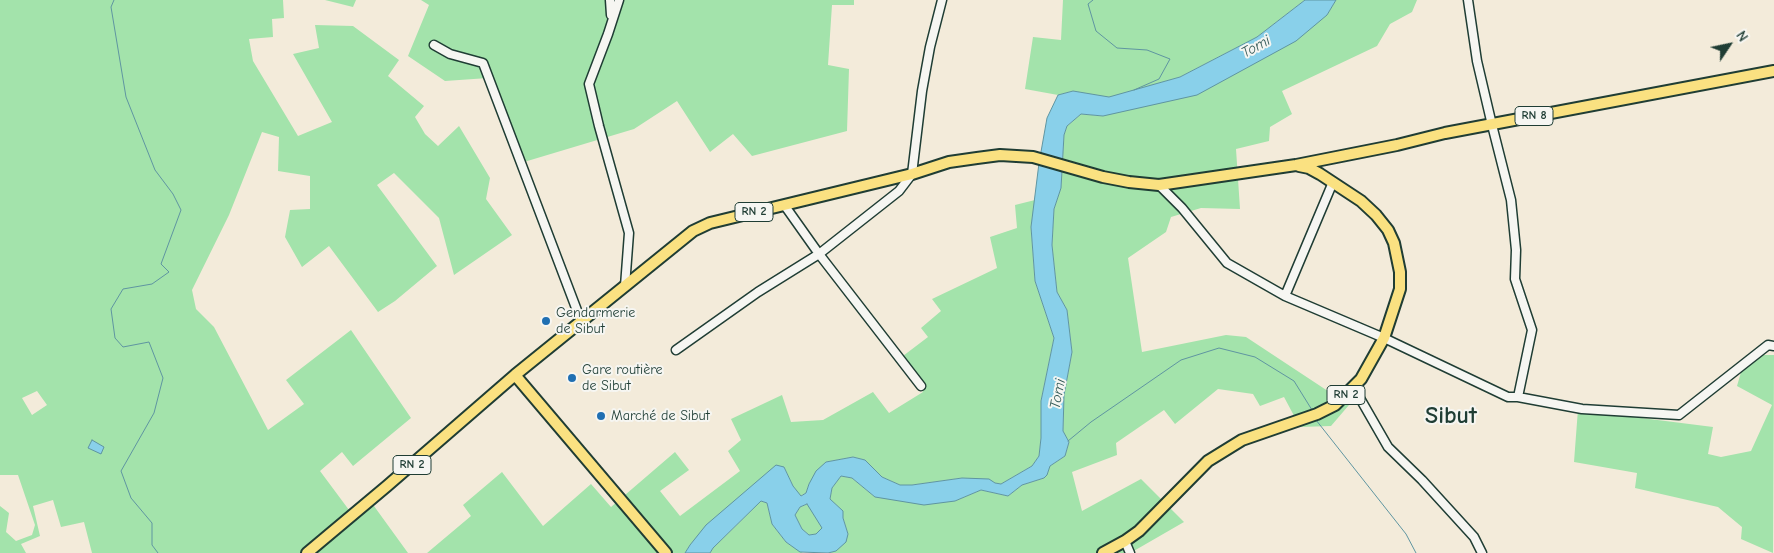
<!DOCTYPE html>
<meta charset="utf-8">
<style>
body{margin:0}
#map{position:relative;width:1774px;height:553px;overflow:hidden;background:#f3ebda;font-family:"Comic Neue",sans-serif}
canvas{display:block}
.north{position:absolute;left:1704px;top:20px;width:50px;height:50px;-webkit-text-stroke:4px #f6f6f2;paint-order:stroke;rotate:56deg;font-size:14px;font-weight:700;line-height:20px;text-align:center;color:#1f3d34}
.north::after{content:'';display:block;margin:auto;width:18px;height:22px;background:#1f3d34;clip-path:polygon(50% 0,100% 100%,50% 72%,0 100%)}
</style>
<div id="map">
<canvas width="1774" height="553"></canvas>
<div class="north">N</div>
</div>
<script>
const c = document.querySelector('canvas').getContext('2d');
c.lineJoin = 'round';
function fill(path, color) {
  c.fillStyle = color;
  c.fill(path, 'evenodd');
}
function poly(rows) {
  const path = new Path2D();
  for (const r of rows) {
    path.moveTo(r[0], r[1]);
    for (let i = 2; i < r.length; i += 2) path.lineTo(r[i], r[i + 1]);
  }
  return path;
}
function strokePath(path, color, width, dash) {
  c.strokeStyle = color;
  c.lineWidth = width;
  c.lineCap = dash ? 'butt' : 'round';
  c.setLineDash(dash || []);
  c.stroke(path);
}
function label(font, color, halo, rows, align = 'center') {
  c.font = font + ' "Comic Neue",sans-serif';
  c.lineWidth = 4;
  c.setLineDash([]);
  c.textBaseline = 'middle';
  c.strokeStyle = halo;
  c.fillStyle = color;
  for (const [text, x, y, turn = 0] of rows) {
    c.save();
    c.translate(x, y);
    c.rotate((+turn || 0) * Math.PI / 180);
    c.textAlign = isNaN(turn) ? turn : align;
    if (halo) c.strokeText(text, 0, 0);
    c.fillText(text, 0, 0);
    c.restore();
  }
}
fill(poly([
 [0,0,283,0,284,18,272,19,273,37,249,39,253,61,298,136,332,122,293,54,319,48,315,25,353,26,399,60,388,76,424,106,415,117,425,134,438,146,459,126,490,178,486,199,512,235,454,275,439,218,394,173,377,185,437,266,395,301,378,312,329,246,302,267,285,237,290,210,310,209,310,176,278,171,279,137,262,132,229,215,192,290,196,309,214,327,268,430,304,404,286,380,351,330,411,418,353,466,342,452,320,471,349,510,366,495,408,553,92,553,84,522,61,527,53,500,33,506,40,536,21,544,26,553,0,553,0,506,9,513,6,532,16,541,32,535,35,525,18,475,0,475],
 [37,391,47,405,32,415,22,398],
 [325,0,356,0,353,7],
 [421,0,854,0,854,5,832,5,828,65,849,69,847,131,752,156,733,134,710,152,677,101,634,129,524,162,488,78,445,81,408,56,429,5],
 [1063,0,1305,0,1257,37,1180,77,1109,98,1073,91,1058,95,1025,89,1033,37,1061,40],
 [1336,0,1417,0,1412,12,1390,24,1377,46,1282,91,1292,114,1270,127,1269,141,1236,149,1240,209,1201,208,1171,217,1166,232,1128,258,1142,352,1226,335,1246,337,1349,405,1331,426,1300,427,1284,397,1260,406,1253,394,1218,389,1175,424,1164,410,1116,443,1117,455,1072,472,1082,511,1141,479,1184,522,1132,552,1133,553,828,553,836,551,848,534,843,518,842,511,830,499,832,488,841,476,852,478,875,497,955,501,981,490,1008,496,1022,485,1044,478,1047,474,1050,466,1065,456,1069,442,1063,431,1064,395,1072,352,1067,310,1057,292,1052,245,1054,209,1061,187,1064,135,1067,126,1081,114,1103,116,1327,15],
 [1035,200,1031,227,1035,281,1054,338,1041,401,1041,438,1039,456,1032,466,1001,484,962,478,912,485,900,485,882,477,865,460,853,457,826,462,809,484,806,493,800,496,793,486,784,467,690,545,685,553,427,553,471,516,463,505,502,472,543,526,591,484,611,507,675,452,689,470,660,491,680,516,740,471,728,451,741,440,731,419,782,395,791,422,823,420,873,392,889,413,923,392,899,359,928,337,921,328,941,311,932,299,997,268,990,237,1017,228,1015,205],
 [1746,355,1774,355,1773,553,1741,539,1742,527,1718,507,1635,488,1637,473,1574,462,1578,409,1610,414,1713,427,1708,454,1721,457,1751,451,1772,405,1737,386],
 [761,501,767,503,772,524,786,542,803,553,710,553,713,548],
 [808,504,823,528,816,534,809,535,802,529,795,515,800,507]
]), '#a3e3ab');
const water = poly([
 [1305,0,1336,0,1327,15,1296,41,1197,95,1103,116,1081,114,1067,126,1064,135,1061,188,1054,209,1052,245,1057,292,1067,310,1072,352,1064,395,1063,431,1069,442,1065,456,1050,466,1047,475,1044,478,1022,485,1008,496,981,490,955,501,924,505,875,497,852,478,841,476,832,488,830,499,843,511,843,518,848,534,846,542,836,551,828,553,800,552,786,542,772,524,767,503,761,501,713,548,710,553,685,553,690,545,706,525,776,465,784,467,793,486,801,496,806,493,809,484,816,471,826,462,853,457,865,460,882,477,900,485,912,485,962,478,989,479,995,483,1001,484,1032,466,1039,456,1041,438,1041,401,1054,338,1035,281,1031,227,1039,163,1047,118,1058,95,1073,91,1109,97,1180,77,1257,37,1305,0],
 [807,504,822,528,816,534,809,535,802,529,795,515,800,507,807,504],
 [92,440,104,447,101,454,88,448,92,440]
]);
fill(water, '#89d0ea');
strokePath(water, '#5f95a1', 1);
strokePath(poly([
 [114,0,111,7,126,97,155,170,173,194,181,210,161,264,169,272,152,284,123,289,111,309,115,338,123,347,149,342,163,378,154,413,121,471,131,498,152,523,152,545,158,553],
 [1093,0,1088,4,1096,31,1117,48,1147,50,1170,59,1159,79,1134,90],
 [1316,420,1406,534,1416,553],
 [1068,441,1091,422,1181,360,1219,348,1255,357,1294,381,1312,410]
]), '#5f95a1', 1);
const minor = poly([
 [610,0,611,15],
 [619,0,608,34,589,84,599,126,629,233,625,286],
 [1468,0,1477,61,1492,125,1511,200,1516,250,1515,279,1532,330,1518,397],
 [434,45,450,54,483,63,581,321],
 [1159,185,1182,208,1227,263,1285,296,1384,338,1508,397,1518,397,1582,409,1679,415,1768,345,1774,346],
 [785,206,819,254,921,386],
 [1285,296,1333,182],
 [676,350,758,292,819,254,899,191,912,174,922,91,930,47,942,0],
 [1352,390,1361,400,1388,447,1422,480,1474,537,1482,553],
 [1125,541,1130,553]
]);
const major = poly([
 [515,375,666,553],
 [307,553,387,486,515,375,693,231,710,223,912,174,949,162,977,158,1000,155,1033,157,1103,177,1129,182,1159,185,1296,165,1397,145,1445,133,1774,71],
 [1103,553,1125,541,1139,531,1208,461,1242,440,1317,414,1335,405,1361,379,1384,338,1400,289,1400,272,1394,243,1388,230,1376,215,1361,201,1320,174,1309,168,1299,166]
]);
strokePath(minor, '#1f3d34', 11);
strokePath(major, '#1f3d34', 14);
strokePath(minor, '#f6f6f2', 8);
strokePath(major, '#fae181', 10);
for (const [x, y, r, color] of [
 [546,321,5,"#1f6fb2"],
 [572,378,5,"#1f6fb2"],
 [601,416,5,"#1f6fb2"]
]) {
  const dot = new Path2D();
  dot.arc(x, y, r, 0, 2 * Math.PI);
  c.fillStyle = color;
  c.fill(dot);
  strokePath(dot, '#f6f6f2', 2);
}
for (const [x, y, w] of [
 [1534,116,38],
 [754,212,38],
 [1346,395,38],
 [412,465,38]
]) {
  const box = new Path2D();
  box.roundRect(x - w / 2, y - 9.5, w, 19, 4);
  c.fillStyle = '#f6f6f2';
  c.fill(box);
  strokePath(box, '#1f3d34', 1);
}
label('bold 12px', '#1f3d34', null, [
 ["RN 8",1534,116],
 ["RN 2",754,212],
 ["RN 2",1346,395],
 ["RN 2",412,465]
]);
label('14px', '#1f3d34', '#f6f6f2', [
 ["Gendarmerie",556,313],
 ["de Sibut",556,329],
 ["Gare routière",582,370],
 ["de Sibut",582,386],
 ["Marché de Sibut",611,416]
], 'left');
label('italic 15px', '#345a58', '#f6f6f2', [
 ["Tomi",1256,47,-29],
 ["Tomi",1058,394,-79]
]);
label('bold 24px', '#1f3d34', '#f6f6f2', [
 ["Sibut",1451,416]
]);
</script>
